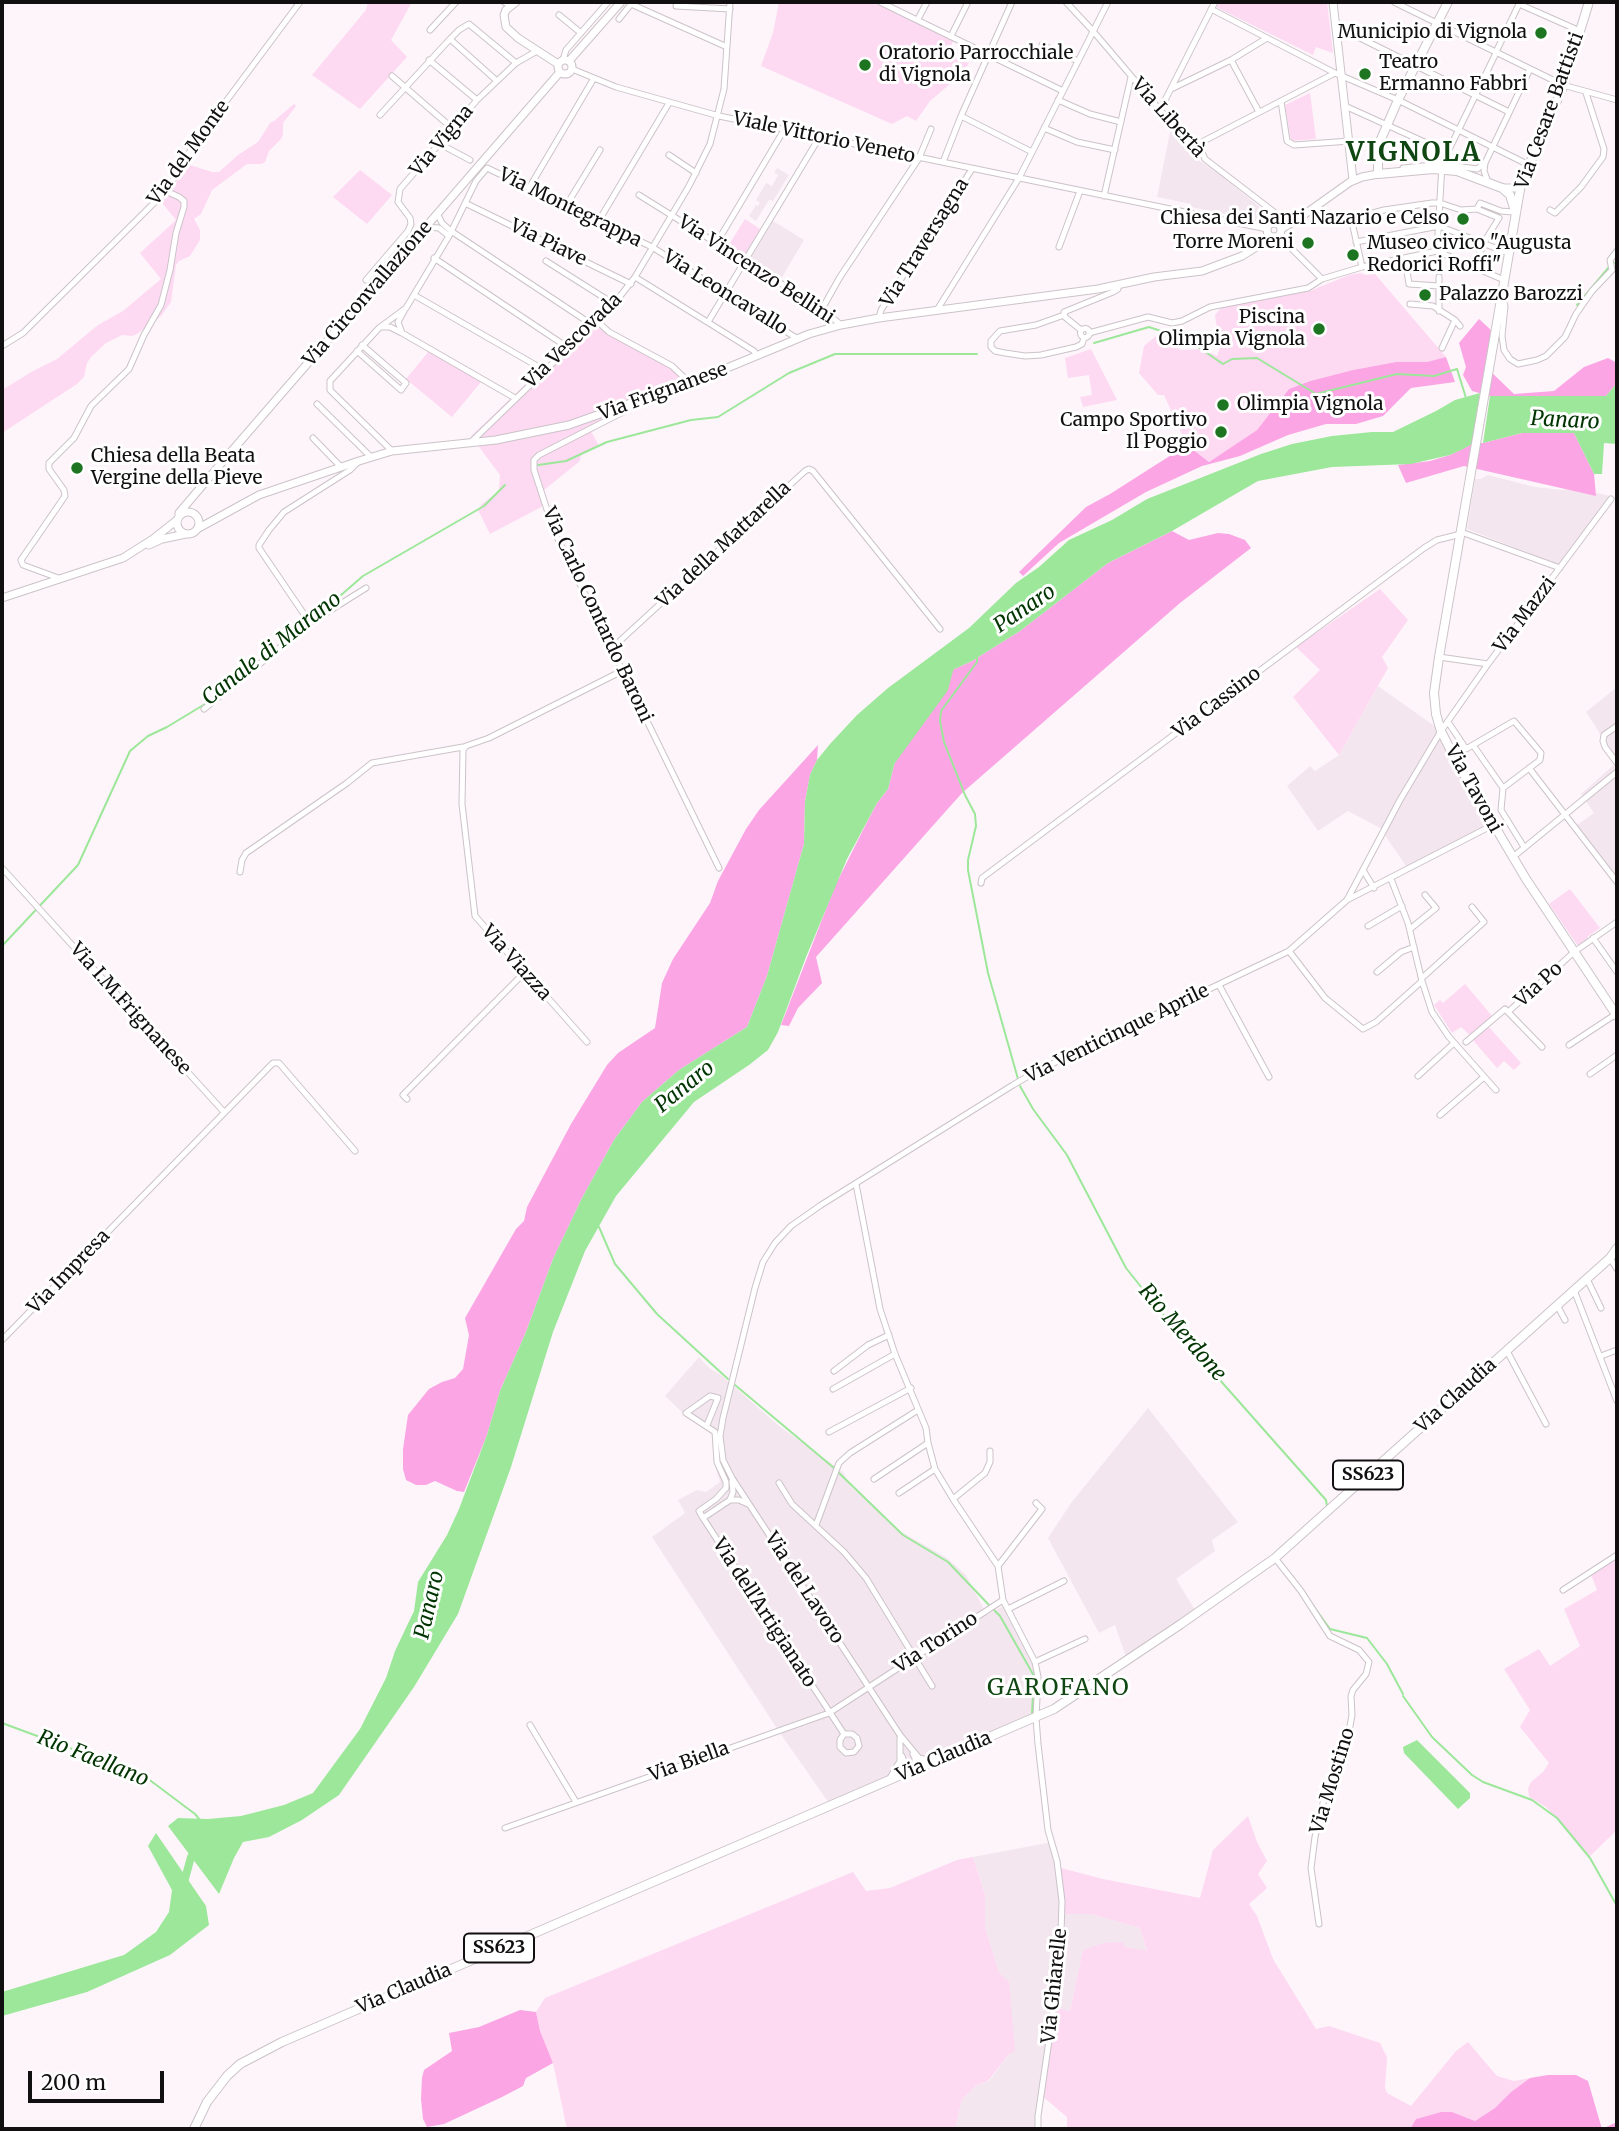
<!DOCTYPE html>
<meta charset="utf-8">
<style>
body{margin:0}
#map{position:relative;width:1619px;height:2131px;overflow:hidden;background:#fef5fb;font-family:Merriweather,serif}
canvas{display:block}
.frame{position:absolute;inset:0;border:4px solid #110f10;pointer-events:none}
.scale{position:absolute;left:28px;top:2071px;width:136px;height:32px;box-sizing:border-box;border:4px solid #110f10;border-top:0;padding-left:9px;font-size:21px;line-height:24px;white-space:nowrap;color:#110f10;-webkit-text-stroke:5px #fff;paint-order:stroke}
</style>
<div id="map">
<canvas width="1619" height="2131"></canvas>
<div class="frame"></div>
<div class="scale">200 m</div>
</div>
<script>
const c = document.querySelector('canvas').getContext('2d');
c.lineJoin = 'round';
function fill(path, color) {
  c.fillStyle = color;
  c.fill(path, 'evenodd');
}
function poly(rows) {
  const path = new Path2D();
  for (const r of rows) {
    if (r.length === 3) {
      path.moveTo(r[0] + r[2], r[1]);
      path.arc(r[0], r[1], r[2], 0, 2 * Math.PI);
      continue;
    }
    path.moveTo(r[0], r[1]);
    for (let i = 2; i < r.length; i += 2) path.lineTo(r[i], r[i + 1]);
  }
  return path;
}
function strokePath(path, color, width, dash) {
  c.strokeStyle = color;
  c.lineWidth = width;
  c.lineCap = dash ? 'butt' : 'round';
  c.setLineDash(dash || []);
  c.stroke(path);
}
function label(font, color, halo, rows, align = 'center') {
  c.font = font + ' Merriweather,serif';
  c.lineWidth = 6;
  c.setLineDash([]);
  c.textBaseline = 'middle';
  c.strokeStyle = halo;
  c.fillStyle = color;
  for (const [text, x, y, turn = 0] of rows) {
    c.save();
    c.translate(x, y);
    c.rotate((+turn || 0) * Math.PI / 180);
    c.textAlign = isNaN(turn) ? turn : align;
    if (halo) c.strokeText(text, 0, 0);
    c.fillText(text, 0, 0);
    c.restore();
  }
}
fill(poly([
 [1171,127,1191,149,1192,156,1217,172,1262,209,1256,221,1191,207,1191,204,1157,197],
 [777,168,789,175,773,201,769,200,756,221,749,216,756,205,758,206,760,203,756,200,766,183,772,186,778,175,774,172],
 [773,221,804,240,781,279,749,261],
 [1488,475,1535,487,1563,490,1577,488,1614,497,1560,565,1467,529,1475,479,1481,479],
 [1378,686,1443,732,1495,826,1408,869,1380,828,1348,811,1318,831,1287,786,1310,766,1315,771,1339,755],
 [1617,687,1617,760,1586,712],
 [1617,762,1617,879,1577,825,1594,813,1581,794],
 [699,1357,709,1368,721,1375,779,1426,843,1472,851,1487,866,1499,898,1530,947,1558,966,1575,987,1615,1007,1604,1027,1646,1036,1673,1037,1716,866,1796,833,1809,780,1733,652,1537,685,1513,678,1500,697,1490,706,1492,720,1482,713,1459,714,1433,685,1415,665,1396],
 [1148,1408,1238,1522,1212,1540,1215,1551,1176,1579,1195,1610,1127,1660,1115,1625,1099,1633,1048,1538,1071,1503],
 [1052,1842,1062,1873,1065,1914,1091,1914,1140,1928,1147,1952,1125,1947,1083,1951,1070,2011,1059,2008,1038,2113,1039,2129,955,2129,962,2099,977,2085,989,2081,1009,2054,999,1973,985,1927,985,1895,973,1857]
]), '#f4e6ef');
fill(poly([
 [368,2,412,2,391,40,407,57,360,109,312,75,366,10],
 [779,2,872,2,953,41,948,54,969,63,963,73,930,101,916,121,907,116,892,124,761,66,773,33],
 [1219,2,1327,2,1333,53,1316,47,1313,55,1216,7],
 [1310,93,1316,139,1291,141,1285,105],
 [294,104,296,106,283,123,283,134,281,139,269,151,265,162,261,164,247,164,212,190,201,214,194,219,200,230,200,240,190,256,179,261,176,265,171,302,161,316,137,334,132,336,122,335,106,343,91,357,87,363,84,377,77,384,2,433,2,390,33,371,57,359,98,325,123,311,161,279,140,253,176,220,158,198,181,162,212,172,219,172,238,155,258,142,270,123,274,121],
 [360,170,392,195,367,224,333,197],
 [745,219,760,229,743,258,727,248],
 [1361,273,1365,275,1375,274,1446,357,1427,362,1396,362,1353,370,1309,381,1289,389,1257,430,1209,462,1187,445,1164,395,1158,395,1139,373,1144,346,1156,336,1181,350,1203,349,1217,356,1220,348,1215,315,1222,307,1310,291,1349,275],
 [590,323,671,364,684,373,691,382,673,394,624,413,591,431,599,446,581,454,580,461,544,490,547,504,490,534,478,510,482,504,499,491,500,475,471,436],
 [1091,349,1117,400,1083,407,1080,397,1092,395,1089,375,1068,378,1065,358],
 [429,351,481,382,452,417,406,379],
 [1380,589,1408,620,1382,657,1388,668,1339,755,1293,697,1320,670,1296,647],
 [1570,889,1600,928,1587,937,1589,939,1578,946,1549,904],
 [1465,984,1493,1017,1471,1036,1461,1027,1452,1033,1434,1005,1440,1000,1443,1003],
 [1488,1026,1521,1063,1514,1070,1504,1061,1497,1068,1472,1039],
 [1617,1556,1617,1830,1590,1856,1546,1807,1529,1797,1528,1789,1531,1782,1543,1772,1549,1763,1520,1727,1530,1710,1504,1669,1539,1649,1550,1666,1580,1646,1564,1609,1597,1590,1590,1572],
 [1248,1816,1257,1842,1267,1861,1258,1874,1267,1888,1249,1904,1257,1916,1273,1959,1316,2029,1329,2026,1380,2043,1387,2057,1385,2088,1387,2093,1411,2106,1456,2051,1468,2042,1497,2076,1514,2081,1530,2078,1511,2092,1495,2108,1475,2121,1452,2112,1441,2112,1416,2119,1410,2129,1067,2129,1067,2117,1041,2095,1058,2008,1070,2011,1083,1950,1104,1943,1123,1942,1125,1947,1147,1951,1140,1928,1091,1914,1065,1914,1061,1868,1103,1879,1200,1898,1213,1850],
 [973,1857,985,1895,985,1927,999,1973,1009,1982,1015,2051,1009,2054,988,2081,977,2085,962,2099,955,2129,567,2129,553,2063,540,2031,536,2012,545,1998,853,1872,866,1891,890,1888,957,1860]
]), '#fdd9f2');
fill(poly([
 [1479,319,1491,330,1486,367,1514,394,1554,391,1584,367,1608,358,1617,363,1617,383,1606,396,1490,396,1472,391,1463,375,1466,367,1459,343],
 [1446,357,1455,382,1411,388,1383,416,1356,424,1326,424,1288,435,1240,456,1202,466,1146,492,1059,543,1023,576,1019,572,1086,507,1110,494,1187,445,1209,462,1257,430,1289,389,1310,381,1353,370,1396,362,1427,362],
 [1522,433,1574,433,1594,474,1596,496,1464,466,1406,483,1398,465,1430,461,1450,455,1472,444,1483,443],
 [1172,531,1189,540,1218,533,1229,534,1245,540,1251,548,1180,603,962,793,816,957,822,983,798,1008,789,1026,781,1025,835,886,864,828,877,803,888,789,899,746,944,689,948,672,972,661,1020,631,1108,563],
 [818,745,817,760,810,775,805,802,804,844,767,976,747,1027,679,1070,642,1102,614,1140,582,1198,553,1259,526,1332,500,1391,487,1435,464,1492,457,1491,435,1481,426,1485,416,1485,406,1480,403,1469,403,1449,408,1415,429,1389,442,1382,455,1378,463,1369,469,1335,465,1318,516,1229,524,1221,527,1207,571,1124,607,1065,618,1053,655,1028,662,983,673,959,710,903,718,881,746,829,759,810],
 [520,2010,536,2012,540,2031,553,2063,526,2078,523,2086,502,2097,444,2124,427,2127,423,2119,421,2099,422,2078,424,2070,452,2051,449,2033,479,2027],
 [1548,2075,1576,2075,1588,2081,1602,2129,1617,2122,1617,2129,1410,2129,1416,2119,1441,2112,1452,2112,1475,2121,1495,2108,1511,2092,1530,2078]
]), '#fba5e4');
fill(poly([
 [1617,383,1617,444,1604,443,1602,474,1594,474,1574,433,1522,433,1483,443,1490,396,1606,396],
 [1480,393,1472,444,1463,449,1450,455,1411,464,1332,467,1258,481,1172,531,1108,563,1020,631,972,661,948,672,944,689,899,746,888,789,877,803,847,859,806,957,778,1032,768,1050,749,1065,694,1102,616,1196,585,1251,553,1332,511,1467,458,1614,414,1687,339,1795,302,1820,269,1837,243,1842,234,1858,219,1894,168,1826,178,1818,208,1819,241,1816,284,1805,313,1793,360,1729,386,1678,395,1651,414,1611,418,1582,447,1535,459,1509,487,1435,500,1391,526,1332,553,1259,582,1198,614,1140,642,1102,679,1070,747,1027,767,976,804,844,805,802,810,775,817,760,830,744,857,715,888,688,969,628,1016,583,1039,567,1069,540,1112,520,1147,499,1261,454,1292,444,1332,436,1372,432,1393,432,1436,411,1455,400],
 [1417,1740,1470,1793,1470,1798,1458,1809,1404,1753,1403,1747],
 [156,1833,206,1906,209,1925,170,1955,87,1992,2,2016,2,1992,124,1955,156,1932,169,1912,172,1890,148,1846]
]), '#9ce799');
strokePath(poly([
 [1615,263,1617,262],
 [1577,305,1609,267],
 [1094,343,1149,327,1173,335,1198,347,1223,364,1232,359,1257,358,1316,394,1397,374,1434,376,1457,369,1466,398],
 [538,465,566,461,607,442,691,420,718,417,789,373,835,354,977,354],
 [318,615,363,576,484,506,505,485],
 [977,658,977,662,941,711,940,721,944,742,965,795,975,814,976,826,968,860,968,870,988,973,1018,1079],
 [2,946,78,865,130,751,148,736,167,727,210,701],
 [1020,1086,1033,1109,1067,1155,1126,1268,1173,1327,1326,1500,1327,1506],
 [599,1227,615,1264,657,1314,728,1379],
 [735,1385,834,1468],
 [838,1472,903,1535,948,1562,989,1605],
 [1275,1553,1292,1538],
 [1312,1604,1330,1629,1367,1638,1387,1664,1403,1694],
 [994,1610,1000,1616,1034,1676,1032,1713],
 [1403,1696,1432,1737,1472,1775,1483,1782,1532,1800,1557,1818,1590,1858,1617,1906],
 [2,1723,143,1775,195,1814,200,1820]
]), '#9ce799', 2);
strokePath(poly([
 [893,759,944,689,950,667],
 [183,1886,191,1857,196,1849]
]), '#9ce799', 8);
strokePath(poly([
 [1439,277,1439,268]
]), '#dad2d8', 5, [5, 2.5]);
const street = poly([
 [504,2,510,5],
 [880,2,1063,91],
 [1066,2,1093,31,1183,137,1191,143,1198,144],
 [1394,2,1563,85,1617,100],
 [1519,4,1580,31],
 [676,6,730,9],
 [1211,9,1335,73,1398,100,1529,165],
 [559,15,581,33],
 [619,19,631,4,727,47],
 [918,19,927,2],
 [1336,26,1509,112],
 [430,30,456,2],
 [951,36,968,2],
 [450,39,497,81],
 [1042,45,1078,61],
 [1496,52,1520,2],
 [429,60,477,100],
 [563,60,566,50,608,2],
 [1231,60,1259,112],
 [572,69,616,87,719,116,1267,229],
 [392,76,452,128],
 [1171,89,1231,60,1267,38],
 [1058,100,1090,114,1121,122],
 [1281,101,1287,141,1294,145,1350,141],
 [1345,106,1431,145,1433,159,1442,164],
 [1160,110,1215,2],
 [380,115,450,39,459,30,469,24,516,63],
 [961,116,1032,152],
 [1044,128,1077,142,1115,150],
 [440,144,470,160],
 [1198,144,1335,73],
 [1198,144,1205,159,1274,212,1277,217,1278,224],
 [669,155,696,173],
 [943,162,961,116,1012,2],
 [1403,168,1442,164,1477,169,1485,163],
 [1488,182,1484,171,1485,163,1530,69],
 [529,188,594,78],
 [639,195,822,309,841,325],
 [1104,196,1131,77],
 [465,203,631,284],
 [566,206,600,150],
 [1550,210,1555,213,1581,187,1603,157,1604,149,1586,93],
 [437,213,442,223,451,231,591,324],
 [598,222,669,103],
 [426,227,439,228,449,236],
 [1278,235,1322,279],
 [1356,242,1439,226,1508,253],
 [716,244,784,130],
 [1059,247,1080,191],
 [1437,251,1442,164,1495,55],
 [1437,251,1504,280],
 [434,258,567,347],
 [1405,258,1409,284,1439,286],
 [546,261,614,304],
 [1474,266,1486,239,1499,218,1477,209,1480,203,1501,211,1513,212],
 [1362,267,1352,222,1358,217,1384,210,1432,203,1440,203,1461,210,1477,209],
 [635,277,754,351,757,356],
 [1439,277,1439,311],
 [366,280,408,231,411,224,410,218,398,202,400,189,477,100,516,63,537,51],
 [414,295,544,370],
 [1502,297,1505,306,1502,336,1504,350,1510,359,1518,364,1537,360,1546,356,1565,337,1576,314,1592,291,1612,270,1610,260,1617,251],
 [1410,304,1433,306,1455,320,1460,326],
 [822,309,840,277,919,158,931,129],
 [937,310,1019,178,1108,2],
 [1064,315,1036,325,1000,331,991,341,991,347,995,351,1005,353,1025,356,1041,355,1076,347,1082,344,1084,338],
 [879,318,881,310,972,169],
 [596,320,609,332,672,366,690,383],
 [708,322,819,138],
 [382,327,390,327,402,333,515,398],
 [1085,333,4.5],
 [1081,330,1065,317,1064,312,1113,292,1118,289,1118,286],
 [402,333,398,322,404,311],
 [1089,333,1148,317,1172,323,1182,321,1210,307,1308,288,1322,279,1362,267,1437,251],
 [2,346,23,333,166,191,195,143,300,2],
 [1442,348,1455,320],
 [357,351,401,390,406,383,362,345],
 [317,404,371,457],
 [630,404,625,411,539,455,534,460,534,470,554,531,719,868],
 [313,438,341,467],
 [470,443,614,304,635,277,689,186,710,144,724,89,730,2],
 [392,451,330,390,330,381,379,328,406,308,449,236,476,181,487,168,652,247,798,339],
 [1461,532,1560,568],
 [61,579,23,565,21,560,65,496,64,490,49,469,49,463,74,438,91,406,129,369,144,335,161,305,170,270,176,233,184,207,184,201,179,197,166,191],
 [310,623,259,548,259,545,269,530,284,512,350,470,358,462],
 [611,649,805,471,809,469,813,471,940,629],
 [1439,657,1488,664],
 [204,709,310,623,366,588],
 [1448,722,1466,749,1473,745,1503,788,1501,810,1524,847],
 [1617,726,1604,735,1603,741,1605,747,1617,763],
 [1473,745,1514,721,1541,753,1540,760,1503,788],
 [1529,768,1617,882],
 [1513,857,1617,772],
 [2,868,224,1112],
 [1363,870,1374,888],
 [240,872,242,860,246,853,347,783,372,763,463,747],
 [1391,879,1408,923,1422,981,1432,1012,1449,1037,1496,1090],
 [981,883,982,878,1424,548,1437,540,1461,534],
 [1347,900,1493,825],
 [1368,926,1402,906],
 [1410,929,1436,908,1425,895],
 [1593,938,1617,972],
 [1289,951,1325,998,1363,1029,1376,1022,1422,981],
 [1377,972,1401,952,1414,947],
 [1422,978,1484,922,1472,907],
 [1219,985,1269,1077],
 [587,1042,475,916,462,804,463,750,466,746,489,738,622,671],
 [1466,1042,1505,1009,1508,1012],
 [1569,1045,1616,1014],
 [1542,1047,1508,1012,1574,952,1617,922],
 [1590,1074,1617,1055],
 [1418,1076,1454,1043],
 [407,1099,403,1095,524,973],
 [1440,1115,1484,1077],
 [856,1184,880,1309,895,1354,926,1428,928,1443,935,1469,953,1499,998,1566,1003,1600,1035,1662,1038,1677,1036,1718,1038,1744,1048,1830,1057,1861,1062,1901,1060,1965,1038,2116,1038,2129],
 [1610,1258,1617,1269],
 [1587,1279,1601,1308],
 [1574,1290,1617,1401],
 [1557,1305,1565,1320],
 [2,1340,273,1063,279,1063,355,1151],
 [1507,1351,1546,1424],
 [1601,1356,1617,1350],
 [834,1371,868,1345,889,1335],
 [833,1389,895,1354],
 [829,1432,911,1388],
 [874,1479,928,1443],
 [779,1483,792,1504,844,1552,866,1578,932,1686],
 [899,1493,935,1469],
 [953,1499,985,1473,990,1462,990,1451],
 [730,1500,733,1492,732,1481],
 [748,1504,739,1500,730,1500,703,1518,844,1734,840,1740,840,1747,846,1753,854,1752,859,1746,857,1738,852,1734,844,1734],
 [703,1518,699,1511,716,1499,726,1488,726,1482,717,1462,715,1432,686,1413,710,1396,718,1398,707,1425],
 [816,1525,839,1463,850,1453,918,1410],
 [1275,1558,1301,1591,1330,1636,1359,1650,1369,1662,1366,1674,1353,1690,1351,1696,1352,1715,1348,1737,1323,1803,1315,1837,1311,1868,1319,1924],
 [998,1566,1042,1509,1036,1503],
 [1563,1590,1617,1555],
 [1008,1609,1064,1581],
 [1035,1662,1085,1639],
 [530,1725,576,1802],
 [902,1756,904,1762,915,1770,915,1758,913,1754],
 [931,1761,919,1758,900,1735,732,1478,723,1460,720,1436,723,1418,755,1288,763,1262,775,1243,791,1226,821,1205,1013,1085,1037,1071,1289,951,1347,900,1400,800,1441,731,1488,664,1611,499],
 [890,1778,900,1761,900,1738],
 [505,1828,829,1713,1003,1600]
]);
const secondary = poly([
 [516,2,506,10,504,15,506,27,518,38,558,64],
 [1333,2,1353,180],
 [565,67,7],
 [569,61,621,2],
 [1502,188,1515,188,1521,184],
 [1274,230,7],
 [1281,229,1298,219,1350,182,1362,177,1378,174],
 [188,523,11],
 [179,517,179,513,230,453,560,72],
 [197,529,259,495,359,461,392,451,496,440,569,425,715,373,809,334,841,325,879,318,1098,289,1154,277,1202,271,1242,256,1272,237],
 [149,545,162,539,186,534],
 [2,598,123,558,153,539,177,520]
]);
const primary = poly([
 [1448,2,1398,100,1378,146,1378,174,1433,169,1457,171,1502,188,1510,195,1514,208],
 [1589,2,1562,89,1521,184,1439,657,1434,693,1436,714,1441,731,1456,761,1526,879,1617,1016],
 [194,2129,207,2102,227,2076,240,2064,282,2042,1054,1709,1181,1624,1275,1558,1610,1258,1617,1248]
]);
strokePath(street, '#cbc3c8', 7);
strokePath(secondary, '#cbc3c8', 9);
strokePath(primary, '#cbc3c8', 10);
strokePath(street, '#fff', 5);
strokePath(secondary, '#fff', 7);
strokePath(primary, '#fff', 8);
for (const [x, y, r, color] of [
 [1541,33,7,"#1e7521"],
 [865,65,7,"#1e7521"],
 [1365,74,7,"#1e7521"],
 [1463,219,7,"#1e7521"],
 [1308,243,7,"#1e7521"],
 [1353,255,7,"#1e7521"],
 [1425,295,7,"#1e7521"],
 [1319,329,7,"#1e7521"],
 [1223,405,7,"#1e7521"],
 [1221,432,7,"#1e7521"],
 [77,468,7,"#1e7521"]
]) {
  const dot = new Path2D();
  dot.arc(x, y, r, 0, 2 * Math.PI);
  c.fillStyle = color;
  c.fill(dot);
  strokePath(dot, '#fff', 2.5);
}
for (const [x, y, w] of [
 [1368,1475,70],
 [499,1948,70]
]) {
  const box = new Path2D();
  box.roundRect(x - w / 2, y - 14.5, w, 29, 5);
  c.fillStyle = '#fff';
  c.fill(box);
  strokePath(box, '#110f10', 2);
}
label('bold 18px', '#110f10', null, [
 ["SS623",1368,1475],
 ["SS623",499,1948]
]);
label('19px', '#110f10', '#fff', [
 ["Municipio di Vignola",1527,33,"right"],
 ["Oratorio Parrocchiale",879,54],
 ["di Vignola",879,76],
 ["Teatro",1379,63],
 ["Ermanno Fabbri",1379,85],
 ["Chiesa dei Santi Nazario e Celso",1449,219,"right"],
 ["Torre Moreni",1294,243,"right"],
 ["Museo civico \"Augusta",1367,244],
 ["Redorici Roffi\"",1367,266],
 ["Palazzo Barozzi",1439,295],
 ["Piscina",1305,318,"right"],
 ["Olimpia Vignola",1305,340,"right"],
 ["Olimpia Vignola",1237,405],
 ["Campo Sportivo",1207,421,"right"],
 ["Il Poggio",1207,443,"right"],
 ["Chiesa della Beata",91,457],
 ["Vergine della Pieve",91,479]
], 'left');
label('19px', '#110f10', '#fff', [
 ["Via Cesare Battisti",1550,111,-70],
 ["Via Libertà",1168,118,48],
 ["Viale Vittorio Veneto",824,138,12],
 ["Via Vigna",442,141,-50],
 ["Via del Monte",189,153,-54],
 ["Via Montegrappa",570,208,26],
 ["Via Piave",548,243,26],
 ["Via Traversagna",925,243,-58],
 ["Via Vincenzo Bellini",756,270,33],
 ["Via Leoncavallo",725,293,32],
 ["Via Circonvallazione",368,294,-49],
 ["Via Vescovada",573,341,-44],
 ["Via Frignanese",663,392,-20],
 ["Via della Mattarella",724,545,-43],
 ["Via Carlo Contardo Baroni",597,615,65],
 ["Via Mazzi",1525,615,-53],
 ["Via Cassino",1217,703,-37],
 ["Via Tavoni",1473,789,61],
 ["Via Viazza",516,963,48],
 ["Via Po",1539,985,-42],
 ["Via I.M.Frignanese",130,1009,48],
 ["Via Venticinque Aprile",1117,1034,-26],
 ["Via Impresa",69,1272,-46],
 ["Via Claudia",1456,1396,-42],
 ["Via del Lavoro",804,1588,57],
 ["Via dell'Artigianato",764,1613,57],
 ["Via Torino",936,1643,-33],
 ["Via Claudia",944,1757,-23],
 ["Via Biella",689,1762,-20],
 ["Via Mostino",1333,1781,-73],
 ["Via Ghiarelle",1055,1986,-84],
 ["Via Claudia",404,1989,-23]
]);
label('italic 21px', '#003502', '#fff', [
 ["Panaro",1565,421,3],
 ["Panaro",1025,609,-34],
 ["Canale di Marano",272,649,-38],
 ["Panaro",685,1087,-39],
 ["Rio Merdone",1182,1333,49],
 ["Panaro",430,1605,-77],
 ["Rio Faellano",93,1759,22]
]);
c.letterSpacing = '2px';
label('23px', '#0f4611', '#fff', [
 ["GAROFANO",1059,1688]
]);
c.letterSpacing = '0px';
c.letterSpacing = '2px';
label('bold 26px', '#0f4611', '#fff', [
 ["VIGNOLA",1414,154]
]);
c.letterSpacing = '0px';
</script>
